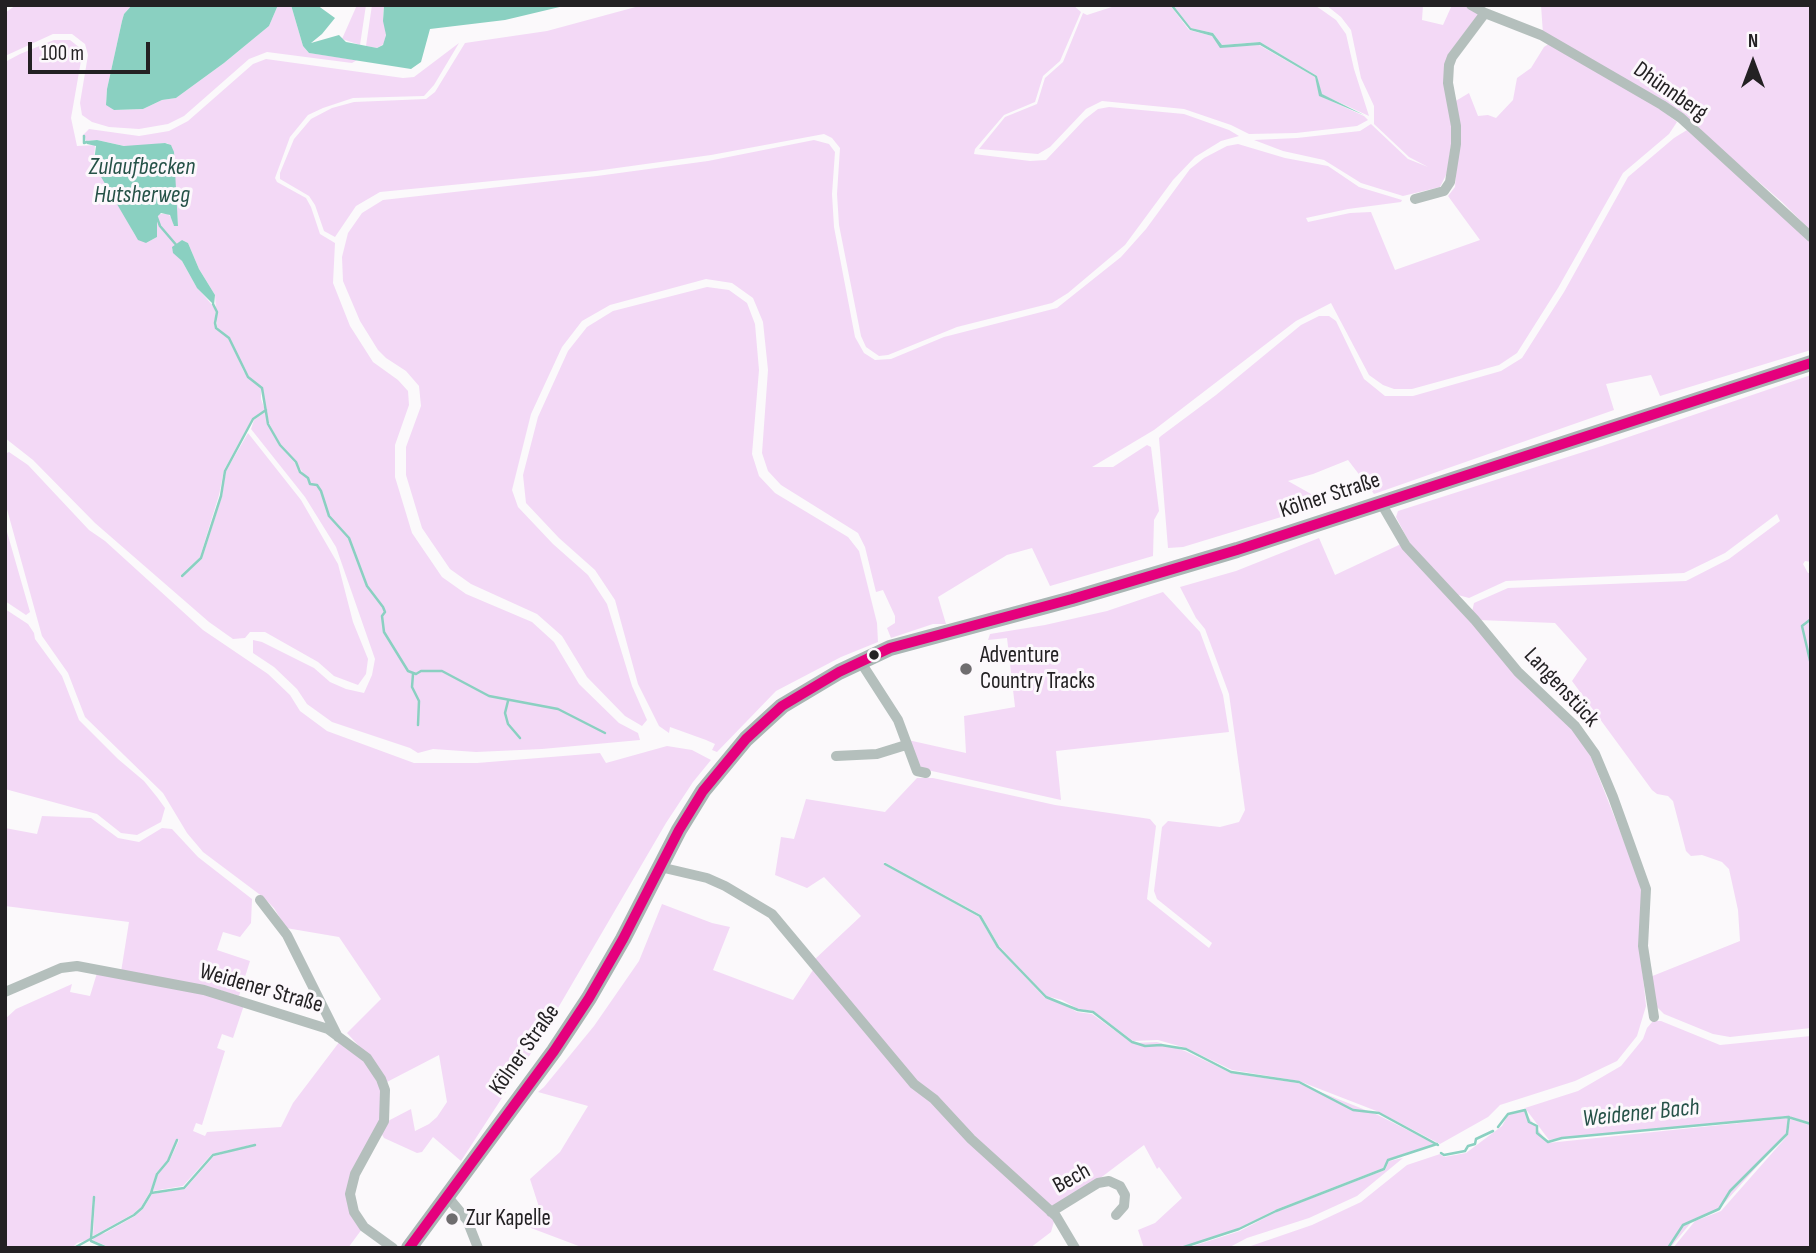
<!DOCTYPE html>
<meta charset="utf-8">
<style>
body{margin:0}
#map{position:relative;width:1816px;height:1253px;overflow:hidden;background:#fbf9fb;font-family:"Sofia Sans Condensed",sans-serif}
canvas{display:block}
.frame{position:absolute;inset:0;border:7px solid #232123;pointer-events:none}
.north{position:absolute;left:1718px;top:28px;width:70px;height:70px;-webkit-text-stroke:5px #fcf8fc;paint-order:stroke;rotate:0deg;font-size:19px;font-weight:700;line-height:28px;text-align:center;color:#232123}
.north::after{content:'';display:block;margin:auto;width:24px;height:32px;background:#232123;clip-path:polygon(50% 0,100% 100%,50% 72%,0 100%)}
.scale{position:absolute;left:28px;top:42px;width:122px;height:32px;box-sizing:border-box;border:4px solid #232123;border-top:0;padding-left:9px;font-size:21px;line-height:24px;white-space:nowrap;color:#232123;-webkit-text-stroke:5px #fcf8fc;paint-order:stroke}
</style>
<div id="map">
<canvas width="1816" height="1253"></canvas>
<div class="frame"></div>
<div class="north">N</div>
<div class="scale">100 m</div>
</div>
<script>
const c = document.querySelector('canvas').getContext('2d');
c.lineJoin = 'round';
function fill(path, color) {
  c.fillStyle = color;
  c.fill(path, 'evenodd');
}
function poly(rows) {
  const path = new Path2D();
  for (const r of rows) {
    path.moveTo(r[0], r[1]);
    for (let i = 2; i < r.length; i += 2) path.lineTo(r[i], r[i + 1]);
  }
  return path;
}
function strokePath(path, color, width, dash) {
  c.strokeStyle = color;
  c.lineWidth = width;
  c.lineCap = dash ? 'butt' : 'round';
  c.setLineDash(dash || []);
  c.stroke(path);
}
function label(font, color, halo, rows, align = 'center') {
  c.font = font + ' "Sofia Sans Condensed",sans-serif';
  c.lineWidth = 6;
  c.setLineDash([]);
  c.textBaseline = 'middle';
  c.strokeStyle = halo;
  c.fillStyle = color;
  for (const [text, x, y, turn = 0] of rows) {
    c.save();
    c.translate(x, y);
    c.rotate((+turn || 0) * Math.PI / 180);
    c.textAlign = isNaN(turn) ? turn : align;
    if (halo) c.strokeText(text, 0, 0);
    c.fillText(text, 0, 0);
    c.restore();
  }
}
fill(poly([
 [16,5,132,5,124,14,122,21,107,89,106,102,114,110,143,109,162,100,176,98,224,63,269,26,278,5,291,5,303,46,309,53,357,60,352,63,267,52,249,59,184,116,168,124,139,129,109,127,92,122,82,115,80,103,88,55,85,44,72,34,53,34,5,56,5,13],
 [357,5,366,5,360,45,342,39],
 [372,5,384,5,383,16,386,34,384,44,377,48,366,46],
 [643,5,1073,5,1081,12,1060,61,1043,76,1035,102,1004,115,975,149,974,154,1030,161,1046,160,1085,119,1098,109,1109,107,1184,114,1229,130,1239,136,1221,141,1195,157,1173,180,1125,245,1068,293,1052,303,957,327,888,355,879,356,866,347,861,336,839,225,837,194,840,148,832,138,824,134,711,155,595,171,380,192,356,206,335,237,324,231,315,205,309,196,280,179,280,173,294,139,311,119,332,108,354,102,426,99,435,92,465,43,547,31],
 [1118,5,1170,5,1189,30,1212,36,1221,47,1259,45,1315,77,1320,96,1364,116,1368,120,1357,126,1296,133,1249,134,1231,125,1184,109,1102,101,1086,109,1050,147,1038,154,979,149,1005,117,1037,104,1045,78,1063,62,1083,13,1087,15],
 [1173,5,1314,5,1319,8,1336,20,1346,34,1354,69,1369,116,1321,94,1317,76,1260,42,1222,45,1213,33,1191,28],
 [1326,5,1423,5,1422,20,1443,25,1452,5,1467,5,1479,15,1450,55,1454,125,1447,173,1440,187,1403,196,1361,183,1324,160,1283,151,1254,140,1297,138,1360,131,1371,124,1408,159,1428,167,1409,157,1374,124,1374,106,1361,78,1351,30,1341,17],
 [1541,5,1811,5,1811,231,1782,202,1683,116,1543,34],
 [54,40,70,40,80,48,82,55,71,118,77,146,95,145,94,161,97,170,107,183,135,235,146,243,157,237,157,218,159,214,168,214,173,219,173,225,178,225,172,147,167,143,129,147,97,140,86,141,85,137,82,136,89,129,139,136,169,131,188,121,253,64,266,59,403,78,414,77,459,43,434,85,424,96,353,98,323,108,308,115,290,137,275,178,277,182,306,198,311,207,320,234,335,243,333,283,350,326,373,362,398,380,408,391,409,405,395,445,395,477,412,533,442,577,466,594,532,622,554,642,579,684,619,723,638,733,640,740,542,749,476,752,433,749,418,753,410,748,332,722,307,704,297,689,274,667,253,653,253,640,262,642,314,668,330,682,346,689,364,693,372,675,375,659,336,547,305,497,251,429,254,420,265,412,268,424,279,445,295,463,299,472,305,476,296,462,280,444,269,423,261,385,261,399,265,410,252,419,224,470,219,495,200,557,180,576,182,577,202,559,222,496,226,471,248,433,301,500,338,564,353,622,368,659,366,674,358,685,334,676,318,662,265,632,250,632,245,638,233,639,209,622,95,523,33,460,5,438,5,62,20,54],
 [182,240,188,243,199,269,215,295,217,327,230,338,245,372,257,385,244,372,229,338,215,328,214,324,216,312,213,306,196,286,182,261,172,249],
 [1550,43,1652,103,1677,122,1669,134,1623,173,1558,288,1517,353,1499,365,1412,389,1394,389,1383,385,1369,375,1331,303,1296,321,1154,430,1092,467,1113,467,1147,445,1151,447,1159,511,1154,520,1153,556,1050,586,1032,548,1007,555,938,597,946,624,933,624,891,638,887,628,895,623,895,616,883,590,876,592,865,547,858,533,781,485,768,471,762,453,768,370,763,322,753,298,732,283,706,279,610,305,582,321,562,347,531,414,512,490,518,507,553,544,588,575,607,604,632,686,647,720,642,726,625,716,587,677,562,636,537,614,471,584,450,569,422,528,406,475,406,447,421,406,419,386,406,371,386,358,378,350,360,321,343,281,342,257,348,233,362,213,383,200,597,176,708,161,814,140,829,144,835,152,832,194,834,227,855,337,864,353,875,360,891,359,944,337,1057,308,1121,257,1146,229,1190,169,1204,158,1227,146,1238,144,1285,158,1328,166,1359,187,1402,200,1401,202,1348,209,1306,218,1308,222,1350,213,1371,212,1395,270,1480,240,1448,196,1455,187,1457,159,1454,102,1469,93,1478,116,1488,115,1496,118,1513,100,1517,78,1531,68,1544,47],
 [1687,130,1811,242,1811,350,1660,396,1651,375,1606,384,1614,410,1374,494,1348,460,1313,474,1288,481,1327,503,1183,547,1168,548,1159,438,1161,436,1216,395,1301,325,1319,316,1329,316,1336,321,1364,379,1385,396,1413,396,1501,371,1522,358,1564,292,1628,177,1674,138],
 [707,287,729,290,747,303,755,324,759,370,752,454,759,476,775,493,848,537,859,551,877,623,878,642,841,657,776,691,717,752,712,750,715,744,706,740,670,727,669,733,659,726,638,684,615,600,595,570,559,538,526,503,523,475,538,417,568,351,587,327,613,311],
 [1811,375,1811,562,1805,561,1803,564,1808,573,1811,573,1811,1028,1730,1037,1713,1034,1664,1014,1656,1006,1650,977,1740,941,1738,910,1729,869,1722,862,1702,855,1691,856,1686,851,1673,801,1668,796,1657,794,1652,790,1572,681,1587,659,1555,623,1479,620,1472,612,1474,603,1508,588,1686,581,1729,559,1780,521,1777,514,1725,553,1684,573,1506,581,1469,598,1458,595,1410,544,1396,517,1398,511,1602,446],
 [9,452,28,465,89,530,105,541,203,630,268,674,290,695,300,711,327,731,414,763,477,763,600,753,606,763,667,746,692,750,711,760,693,782,666,823,537,1044,461,1161,433,1137,422,1152,417,1153,384,1138,381,1133,386,1122,411,1109,415,1131,429,1124,437,1117,447,1102,439,1055,385,1083,368,1056,347,1033,381,999,339,937,286,928,274,908,263,897,203,852,187,833,163,793,85,717,68,673,42,636,5,502,5,454],
 [5,525,30,612,26,615,5,601],
 [1319,538,1335,575,1401,544,1572,728,1591,757,1643,890,1640,947,1646,1006,1637,1036,1617,1061,1575,1081,1500,1105,1488,1117,1440,1144,1379,1112,1299,1081,1232,1070,1186,1048,1158,1040,1133,1041,1093,1011,1078,1009,1062,1000,1046,996,999,946,981,915,884,862,884,864,979,917,997,947,1045,998,1061,1003,1077,1012,1092,1014,1132,1043,1157,1042,1185,1051,1231,1073,1298,1083,1378,1115,1435,1144,1388,1159,1383,1168,1275,1210,1239,1228,1180,1248,1144,1248,1138,1230,1155,1223,1182,1198,1159,1167,1157,1169,1144,1145,1074,1198,1052,1207,916,1082,814,960,861,916,824,877,807,888,775,875,781,837,794,839,806,799,885,812,917,778,933,778,1055,805,1150,819,1156,826,1147,899,1209,948,1212,943,1157,899,1154,891,1162,827,1168,821,1220,827,1239,822,1245,810,1229,694,1205,629,1196,618,1180,587,1236,571],
 [1163,592,1200,632,1223,695,1229,732,1056,751,1061,800,923,769,916,762,908,740,966,753,964,716,1015,707,1007,638,988,640,990,634,1045,625,1107,611],
 [5,609,28,624,34,633,35,639,62,676,79,720,118,759,144,781,157,797,165,808,161,822,137,835,121,833,97,814,5,789],
 [42,816,91,818,118,838,139,842,162,828,172,829,198,857,252,899,251,923,240,937,223,932,217,950,250,961,239,996,206,986,121,972,129,922,5,906,5,828,37,834],
 [662,904,712,923,730,927,713,970,793,1000,815,967,884,1051,1055,1218,1051,1232,1030,1248,584,1248,523,1225,530,1219,527,1212,539,1207,530,1179,560,1152,588,1106,538,1092,544,1087,594,1026,639,961],
 [97,973,201,994,244,1005,233,1038,222,1034,217,1048,225,1051,202,1125,196,1123,193,1131,205,1136,207,1132,281,1127,293,1103,340,1041,365,1061,382,1090,381,1119,349,1183,362,1229,348,1248,111,1248,92,1240,97,1235,105,1233,135,1216,143,1209,152,1194,185,1189,214,1156,256,1145,255,1144,212,1154,183,1186,153,1191,158,1174,169,1162,179,1140,177,1139,167,1161,156,1173,151,1190,141,1207,133,1214,93,1236,95,1197,93,1196,90,1239,77,1243,72,1248,5,1248,5,1019,16,1009,72,984,70,992,90,996],
 [1653,1021,1661,1021,1720,1045,1811,1036,1811,1123,1788,1116,1549,1140,1525,1108,1578,1091,1621,1066,1643,1039,1647,1028],
 [1524,1111,1548,1143,1788,1118,1786,1134,1719,1209,1694,1219,1670,1248,1245,1248,1312,1225,1361,1202,1407,1165,1440,1154,1444,1157,1466,1153,1502,1126,1508,1115],
 [1790,1119,1811,1125,1811,1248,1673,1248,1695,1221,1721,1211,1788,1135],
 [1403,1158,1357,1196,1309,1218,1247,1238,1228,1248,1187,1248,1240,1231,1276,1212,1385,1170,1389,1161]
]), '#f3d9f6');
fill(poly([
 [132,5,278,5,269,26,224,63,176,98,162,100,143,109,114,110,106,105,107,89,122,21,124,14],
 [291,5,317,5,335,18,322,34,311,43,339,35,346,42,377,48,383,45,386,35,383,21,384,5,568,5,505,20,430,29,421,62,411,69,309,53,303,46],
 [1170,5,1173,5,1191,28,1213,33,1222,45,1260,42,1317,76,1322,94,1364,115,1319,96,1315,77,1260,45,1220,48,1212,36,1190,30],
 [97,140,124,146,165,143,171,145,174,152,178,226,174,226,170,215,161,213,157,217,157,237,146,243,138,240,97,170,94,161,96,146,87,144,86,141],
 [182,240,188,243,199,269,215,295,214,305,197,288,182,261,173,253,172,247]
]), '#8ad0c1');
strokePath(poly([
 [84,136,84,143,87,142],
 [156,215,160,226,178,247],
 [213,304,217,312,215,323,216,328,229,338,248,377,262,388,268,424,280,445,296,462,300,472,308,478,310,484,317,485,321,491,329,516,349,538,367,586,383,607,385,612,382,616,384,632,408,671,416,674,421,671,442,671,489,696,558,709,605,733],
 [182,576,201,558,221,496,225,471,253,419,266,410],
 [1811,619,1802,626,1811,665],
 [413,674,412,687,419,701,418,725],
 [508,701,505,713,508,724,520,738],
 [885,864,980,916,998,947,1046,997,1078,1010,1093,1012,1132,1042,1145,1046,1161,1045,1186,1049,1231,1072,1299,1082,1353,1110,1379,1113,1438,1145],
 [1498,1127,1508,1114,1525,1110,1529,1122,1537,1126,1537,1133,1548,1142,1562,1138,1788,1117,1811,1124],
 [1441,1153,1444,1155,1465,1151,1468,1146,1475,1144,1476,1139,1493,1131],
 [151,1193,157,1174,168,1161,177,1140],
 [91,1239,94,1197],
 [91,1241,107,1248],
 [74,1248,134,1215,142,1208,151,1193,184,1188,213,1155,255,1145],
 [1181,1248,1239,1229,1276,1211,1384,1169,1388,1160,1437,1144],
 [1668,1248,1683,1225,1719,1209,1730,1191,1787,1134,1789,1117]
]), '#8ad0c1', 2.5);
strokePath(poly([
 [1471,5,1485,13],
 [1415,199,1444,191,1450,182,1456,144,1456,126,1448,83,1449,65,1452,57,1485,13,1541,35,1662,105,1681,118,1811,237],
 [1381,503,1406,546,1475,620,1518,672,1575,726,1595,754,1613,797,1646,889,1643,946,1654,1017],
 [860,661,898,720,917,771,926,773],
 [836,756,877,754,906,745],
 [660,867,707,878,725,886,772,914,914,1084,934,1099,971,1139,1056,1216,1075,1248],
 [260,900,287,935,338,1037],
 [5,992,61,968,77,966,204,990,328,1029,367,1058,381,1079,385,1090,384,1121,355,1174,350,1194,354,1212,364,1227,393,1248],
 [447,1196,467,1220,478,1248],
 [1051,1212,1098,1183,1109,1181,1120,1186,1125,1195,1124,1206,1116,1215]
]), '#b4bfbc', 10);
strokePath(poly([
 [409,1248,554,1051,589,998,623,939,679,830,703,791,746,739,782,706,839,672,890,648,1072,599,1237,550,1811,363]
]), '#a9b6b4', 16);
strokePath(poly([
 [409,1248,554,1051,589,998,623,939,679,830,703,791,746,739,782,706,839,672,890,648,1072,599,1237,550,1811,363]
]), '#e5007d', 10);
for (const [x, y, r, color] of [
 [874,655,6,"#232123"],
 [966,669,7,"#6f6d6f"],
 [452,1219,7,"#6f6d6f"]
]) {
  const dot = new Path2D();
  dot.arc(x, y, r, 0, 2 * Math.PI);
  c.fillStyle = color;
  c.fill(dot);
  strokePath(dot, '#fcf8fc', 2.5);
}
label('23px', '#232123', '#fcf8fc', [
 ["Dhünnberg",1670,92,35],
 ["Kölner Straße",1330,496,-18],
 ["Langenstück",1561,688,47],
 ["Weidener Straße",261,989,16],
 ["Kölner Straße",525,1050,-55],
 ["Bech",1072,1179,-29]
]);
label('23px', '#232123', '#fcf8fc', [
 ["Adventure",980,656],
 ["Country Tracks",980,682],
 ["Zur Kapelle",466,1219]
], 'left');
label('italic 24px', '#265248', '#fcf8fc', [
 ["Zulaufbecken",142,168],
 ["Hutsherweg",142,196],
 ["Weidener Bach",1641,1114,-6]
]);
</script>
